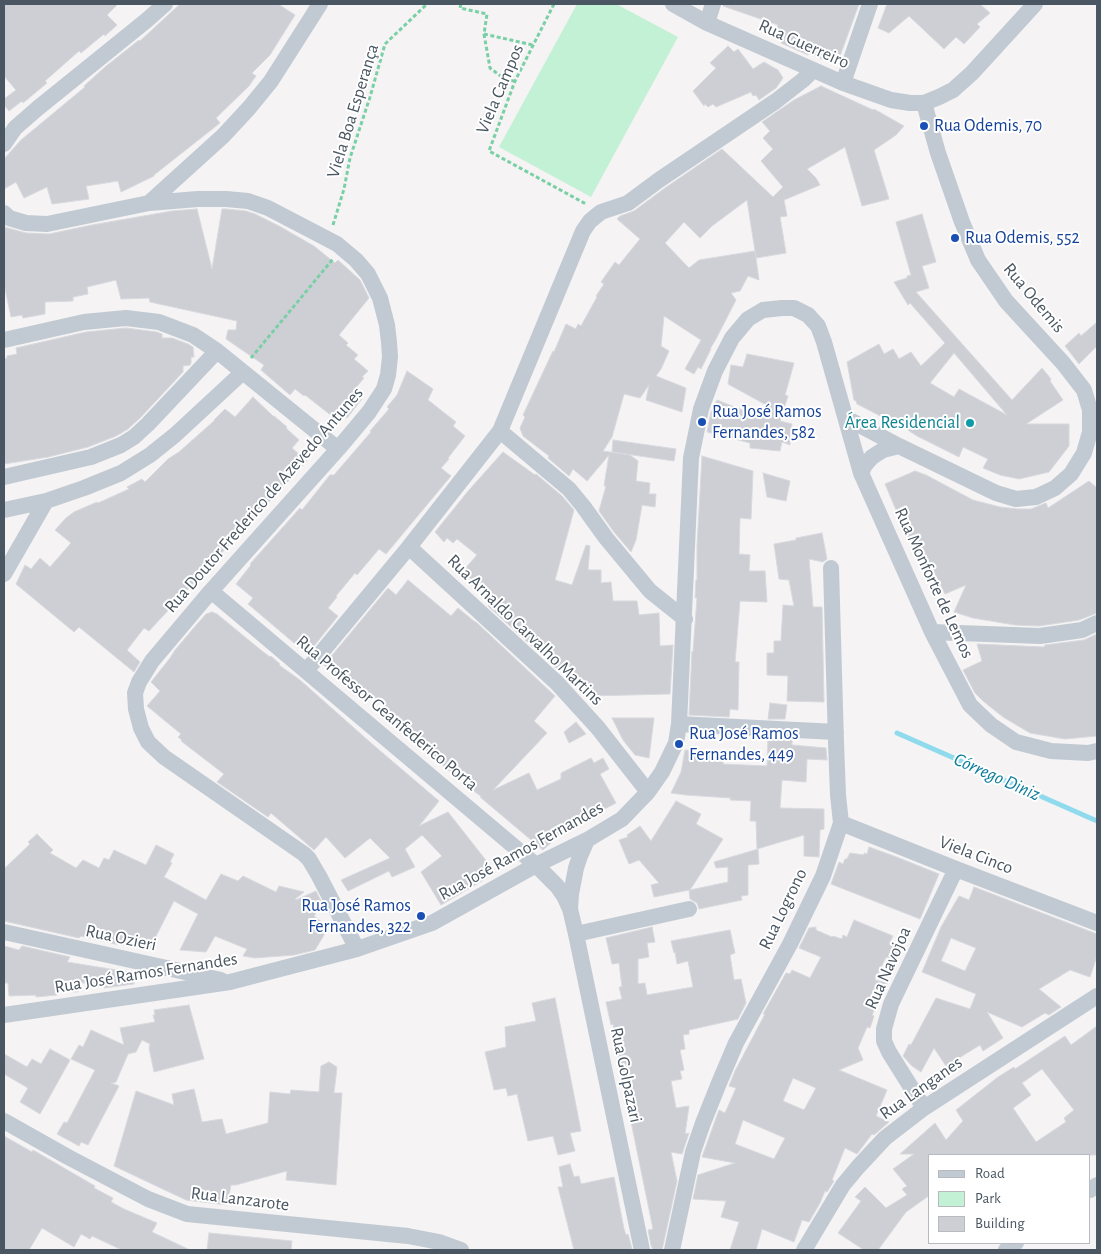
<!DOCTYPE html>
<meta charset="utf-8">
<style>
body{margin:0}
#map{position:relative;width:1101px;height:1254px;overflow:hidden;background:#f5f3f3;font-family:"Alegreya Sans",sans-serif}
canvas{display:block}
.frame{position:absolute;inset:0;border:5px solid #4a5661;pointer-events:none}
.legend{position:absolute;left:928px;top:1154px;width:162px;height:90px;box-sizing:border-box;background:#fff;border:1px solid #b7bbc0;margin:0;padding:6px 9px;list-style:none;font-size:15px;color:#4a5661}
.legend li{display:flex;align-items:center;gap:10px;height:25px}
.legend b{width:25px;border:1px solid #b7bbc0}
</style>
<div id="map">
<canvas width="1101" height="1254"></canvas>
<div class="frame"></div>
<ul class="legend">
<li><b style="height:6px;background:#c1cad2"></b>Road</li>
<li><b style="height:14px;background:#c3f1d5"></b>Park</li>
<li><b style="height:14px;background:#cdcfd5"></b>Building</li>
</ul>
</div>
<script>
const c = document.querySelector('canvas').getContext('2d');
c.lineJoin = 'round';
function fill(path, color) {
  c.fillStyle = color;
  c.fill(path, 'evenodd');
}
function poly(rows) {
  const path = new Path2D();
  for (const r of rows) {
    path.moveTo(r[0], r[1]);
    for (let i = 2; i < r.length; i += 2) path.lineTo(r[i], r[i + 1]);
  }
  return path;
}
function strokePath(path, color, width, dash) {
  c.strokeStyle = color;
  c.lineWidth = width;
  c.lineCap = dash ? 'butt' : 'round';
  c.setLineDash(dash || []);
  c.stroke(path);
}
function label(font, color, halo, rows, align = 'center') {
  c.font = font + ' "Alegreya Sans",sans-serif';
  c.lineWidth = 4;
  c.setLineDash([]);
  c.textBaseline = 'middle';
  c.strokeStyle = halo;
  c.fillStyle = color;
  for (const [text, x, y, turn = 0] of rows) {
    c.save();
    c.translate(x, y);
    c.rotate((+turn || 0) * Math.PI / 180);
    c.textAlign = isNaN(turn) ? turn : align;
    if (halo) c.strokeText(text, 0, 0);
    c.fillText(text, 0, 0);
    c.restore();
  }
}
fill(poly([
 [577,4,616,4,678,37,591,197,499,147]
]), '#c3f1d5');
strokePath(poly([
 [897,733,1097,821]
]), '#90daee', 5);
const building = poly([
 [4,4,118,4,107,15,117,25,105,36,104,34,81,53,79,51,45,81,47,83,23,103,22,101,9,111,4,105,4,99,16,90,4,76,4,4],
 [180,4,278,4,295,15,270,55,252,73,256,76,249,86,216,118,220,123,154,175,154,176,121,192,118,181,86,186,89,199,52,204,47,187,24,198,16,182,4,189,4,159,21,140,85,87,84,86,105,67,139,40,140,41,180,4],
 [723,4,859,4,840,56,834,61,826,61,808,53,808,55,781,43,782,41,773,37,778,25,723,6,723,4],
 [887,4,980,4,990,13,977,24,980,27,964,44,956,37,944,49,909,16,889,33,878,28,887,4],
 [728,46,734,52,738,49,753,69,764,62,778,70,783,78,776,88,759,100,756,95,753,96,751,92,716,107,713,104,708,107,705,104,704,106,693,91,716,68,710,63,728,46],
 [821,86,873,110,874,109,904,126,896,135,874,150,889,199,862,206,845,147,807,169,816,178,820,185,784,200,787,216,780,217,786,253,756,258,755,251,759,280,748,276,740,291,731,293,736,300,716,339,710,349,711,349,701,369,698,367,694,374,685,369,701,340,664,316,661,346,669,351,661,369,656,376,686,388,682,412,646,400,649,385,640,398,624,394,612,437,603,451,630,455,638,461,636,481,650,483,649,494,656,494,655,507,642,505,636,540,631,552,614,532,599,511,606,486,604,486,609,455,587,481,573,469,569,476,548,458,549,456,523,436,520,428,525,417,523,415,553,351,554,352,566,324,576,329,578,324,581,326,597,297,596,296,604,284,601,282,615,262,619,265,640,239,617,219,620,216,634,211,665,188,722,149,773,197,783,187,761,161,773,149,763,138,770,131,762,122,794,100,821,86],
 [747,200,755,251,699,260,689,268,665,243,684,222,700,238,712,226,747,200],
 [197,209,212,269,222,209,226,209,246,211,255,214,279,226,314,246,335,263,338,260,360,280,369,298,339,335,348,343,346,345,358,355,354,359,368,371,362,377,364,378,353,391,362,399,347,418,342,414,337,420,305,395,304,396,295,389,290,395,261,370,264,365,226,339,228,330,236,330,237,321,150,302,149,298,121,299,116,280,87,287,88,294,73,297,73,301,45,302,45,314,23,318,22,315,11,317,4,284,4,227,26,233,49,234,92,225,172,211,197,209],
 [922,214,936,262,922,266,929,288,916,292,1012,400,1042,368,1051,379,1050,381,1063,400,1026,424,1069,424,1069,446,1049,472,1019,479,1000,475,983,468,988,459,963,447,959,457,917,436,897,423,896,424,857,404,856,401,854,400,847,362,879,344,884,354,893,349,899,359,911,352,921,366,945,343,910,303,908,305,894,282,907,278,907,276,911,275,896,222,922,214],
 [954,353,1007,415,959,389,954,397,930,383,954,353],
 [1097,322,1097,346,1079,364,1065,346,1079,333,1081,336,1097,322],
 [126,328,157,332,162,334,162,338,172,338,188,344,193,347,194,357,191,357,191,363,190,365,183,366,183,372,141,417,128,429,116,436,88,447,48,457,4,464,4,359,7,358,7,356,17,354,16,348,86,332,126,328],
 [747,354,794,363,785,395,788,396,780,421,792,424,790,434,790,445,782,442,780,451,750,448,750,443,707,432,711,412,717,400,762,418,768,406,728,384,731,365,743,367,747,354],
 [407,371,433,389,428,400,456,422,453,426,465,436,448,458,449,459,441,468,451,476,386,554,379,549,357,575,355,573,336,596,337,597,328,608,338,616,314,646,300,648,248,604,253,598,236,584,251,565,250,564,300,508,302,510,330,475,334,475,371,432,370,431,389,409,387,407,397,395,407,371],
 [253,397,273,416,274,416,287,427,286,428,299,440,292,448,307,461,149,631,144,628,127,650,140,662,134,672,79,627,74,632,16,584,25,565,31,569,40,558,50,567,71,543,55,530,66,518,74,512,97,502,98,503,129,489,127,487,142,479,145,482,168,459,179,452,215,420,214,420,225,409,235,417,253,397],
 [613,440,676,449,674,461,612,452,613,440],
 [503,452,535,475,536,474,562,496,574,510,555,580,572,585,586,545,590,546,588,570,601,570,601,583,611,582,613,601,637,601,639,615,659,613,660,646,673,645,670,694,587,696,590,686,564,665,559,671,488,606,496,598,462,572,477,555,457,539,453,543,447,538,444,542,435,532,469,490,503,452],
 [702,456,753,471,751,519,740,518,739,554,750,555,749,571,765,571,767,602,740,601,735,662,739,662,738,710,730,709,729,717,689,715,692,651,693,652,697,598,695,598,696,580,697,580,697,546,702,456],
 [915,471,926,475,973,500,1000,507,1017,509,1031,509,1046,503,1048,508,1089,481,1097,488,1097,613,1079,620,1039,626,1015,625,973,618,954,612,966,585,945,594,928,560,919,564,885,484,915,471],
 [763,473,790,481,786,501,767,497,763,473],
 [822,533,827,559,823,562,809,559,813,607,822,607,824,702,787,701,788,676,767,675,767,653,774,653,774,641,781,641,783,605,794,606,789,580,779,579,774,544,796,540,796,538,822,533],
 [408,580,451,616,458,608,475,622,476,622,555,696,534,721,547,733,493,790,529,773,537,790,561,779,561,773,591,758,594,763,603,758,609,769,600,774,616,803,565,830,543,850,480,797,482,797,475,792,461,774,458,778,379,712,385,706,361,687,356,692,324,665,388,588,396,595,408,580],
 [212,612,217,614,262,651,270,657,271,656,280,664,279,665,300,680,371,743,439,801,419,826,448,812,492,868,485,874,487,878,441,905,421,872,442,856,422,835,405,849,415,867,392,877,389,871,348,891,341,880,390,858,370,838,345,858,326,837,314,850,271,813,268,817,217,782,224,774,181,741,182,740,178,737,181,734,147,706,160,691,151,682,170,658,175,650,198,623,206,614,212,612],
 [1097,634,1097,736,1065,739,1030,733,1003,717,983,701,975,693,963,670,982,661,977,644,1044,647,1045,645,1084,640,1097,634],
 [770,703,787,705,785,719,768,719,770,703],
 [612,718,654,718,649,758,635,755,623,740,612,718],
 [576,722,586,734,569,743,564,732,576,722],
 [768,739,792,740,792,745,826,748,827,760,807,759,806,782,782,780,780,808,824,809,824,829,820,830,819,857,804,856,804,835,757,849,756,821,750,821,751,801,730,800,731,798,686,795,671,793,681,772,685,750,724,752,723,764,767,766,768,739],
 [676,801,701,814,696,824,723,839,690,890,728,882,728,867,716,868,714,862,758,849,759,864,748,865,748,895,741,896,742,900,699,909,697,903,690,899,689,890,654,897,651,885,659,883,639,860,629,864,619,840,628,837,627,835,640,826,651,841,676,801],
 [37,834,53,850,50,853,76,868,83,860,99,868,104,858,109,860,114,850,146,865,156,845,174,854,170,862,172,863,164,877,206,900,221,874,238,881,243,876,276,892,279,886,304,892,295,899,296,900,316,891,322,903,314,916,324,924,324,935,315,950,294,955,255,958,243,956,247,949,215,936,206,952,180,950,198,914,174,901,150,948,115,944,81,936,79,938,4,921,4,869,30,844,28,842,37,834],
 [869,847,894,856,939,874,920,919,831,884,839,862,843,864,845,859,847,859,850,853,864,855,864,853,867,854,869,847],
 [974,887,1097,934,1097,956,1090,977,1070,970,1039,989,1061,1007,1049,1015,1045,1013,1022,1027,987,1012,1003,1038,983,1051,980,1045,946,1066,934,1048,921,1072,912,1066,903,1056,909,1044,911,1045,936,998,970,1009,976,994,922,972,941,927,959,896,969,900,974,887],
 [951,938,976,948,965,971,941,961,951,938],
 [854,920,893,936,889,944,901,949,896,961,886,957,875,980,887,983,872,1015,874,1016,870,1028,867,1027,858,1048,863,1060,839,1070,887,1090,876,1116,889,1122,874,1135,872,1134,857,1154,845,1148,832,1180,834,1181,827,1192,825,1191,820,1203,809,1222,802,1220,794,1242,762,1229,756,1250,730,1250,739,1222,721,1217,726,1201,693,1199,698,1175,735,1163,702,1157,711,1132,719,1110,725,1113,736,1088,729,1086,735,1071,765,1014,763,1014,786,973,790,974,792,970,810,978,821,957,799,948,809,928,816,927,816,930,832,937,833,936,842,939,843,935,847,937,854,920],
 [793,1078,816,1088,804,1110,783,1101,793,1078],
 [743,1120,785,1138,774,1159,735,1144,743,1120],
 [652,927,655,942,647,943,649,957,638,959,638,984,645,983,647,995,693,987,688,961,677,964,675,952,674,953,671,941,730,930,735,953,730,955,734,980,741,979,746,1003,738,1019,689,1030,689,1034,683,1035,685,1049,680,1050,684,1070,680,1071,682,1079,671,1081,676,1108,689,1106,685,1134,689,1133,682,1154,671,1152,677,1181,662,1250,653,1250,651,1245,648,1230,653,1229,628,1107,636,1106,629,1071,621,1072,613,1024,611,1025,606,1002,622,999,619,987,622,987,619,963,612,964,606,938,652,927],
 [4,946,19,950,22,946,70,957,67,962,135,973,134,984,104,988,104,986,78,982,78,992,57,991,57,995,36,997,36,995,9,996,8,983,4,983,4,946],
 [555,998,581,1131,570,1133,575,1151,558,1155,553,1136,528,1141,517,1094,508,1096,506,1088,494,1090,485,1052,506,1047,505,1027,536,1021,532,1003,555,998],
 [189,1005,204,1059,154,1072,149,1048,150,1044,142,1040,136,1052,128,1054,116,1082,111,1083,119,1086,88,1145,81,1142,79,1146,57,1134,64,1122,67,1123,95,1070,71,1059,79,1045,83,1047,91,1030,124,1045,120,1028,155,1022,153,1015,155,1015,154,1010,189,1005],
 [1097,1026,1097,1155,930,1155,930,1195,906,1212,878,1250,864,1250,838,1233,861,1201,855,1197,865,1187,886,1208,907,1195,902,1189,907,1186,893,1169,914,1154,900,1154,935,1123,946,1140,963,1121,956,1110,998,1077,1014,1067,1015,1069,1065,1036,1071,1045,1097,1026],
 [1042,1069,1074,1110,1064,1118,1066,1122,1036,1142,1013,1108,1031,1095,1022,1083,1042,1069],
 [50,1049,70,1060,40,1114,20,1102,28,1088,4,1074,4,1054,27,1067,32,1059,41,1064,50,1049],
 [329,1062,337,1067,334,1093,342,1093,336,1185,286,1180,287,1171,236,1185,231,1185,227,1205,186,1200,114,1166,136,1091,174,1105,172,1094,194,1089,202,1122,222,1119,226,1134,268,1123,270,1092,290,1094,291,1090,319,1092,321,1066,329,1062],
 [4,1136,32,1152,33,1150,95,1186,94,1188,113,1198,111,1202,124,1209,157,1223,152,1232,190,1250,122,1250,92,1236,90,1239,81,1234,74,1247,42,1228,29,1250,4,1250,4,1136],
 [570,1164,574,1177,579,1176,581,1184,614,1177,624,1229,626,1235,628,1234,632,1249,625,1250,574,1250,558,1187,563,1187,559,1167,570,1164],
 [209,1233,292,1241,291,1250,207,1250,209,1233]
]);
fill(building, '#cdcfd5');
strokePath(building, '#d7d9de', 1);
strokePath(poly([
 [461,4,460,8,487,14,484,34,490,68,506,80,515,81],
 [554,4,515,81,489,151,586,204],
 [484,34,533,45],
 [333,225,344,189,350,158,370,97,385,44,427,4],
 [251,358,333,259]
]), '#7ad0a6', 3, [4, 2.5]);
strokePath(poly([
 [673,4,707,23,843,83,891,100,910,103,924,103,939,97,953,90,972,73,1035,4],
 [707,23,713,4],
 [843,83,870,4],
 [4,144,15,128,38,108,147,20,165,4],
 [149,203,223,136,249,108,271,81,320,4],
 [4,213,9,218,26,223,47,224,149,203,198,199,226,199,248,201,268,208,337,244,356,260,368,274,380,298,387,325,389,342,390,357,388,375,384,389,369,412,338,449,211,591,152,661,139,682,135,693,136,709,141,728,148,742,164,757,304,854,309,859,319,876,357,949],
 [4,340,84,322,126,318,159,322,193,335,217,351,338,449],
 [846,418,899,446,996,493,1016,499,1036,497,1055,488,1071,474,1084,453,1090,432,1090,410,1084,390,1063,363,1006,301,978,260,962,222,938,153,924,103],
 [500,431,569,489,583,506,606,538,650,591,685,619],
 [861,473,865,465,872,457,883,450,899,446],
 [4,477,91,457,121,445,134,437,148,424,217,351],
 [4,510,46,501,84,488,121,473,150,455,175,435,243,372],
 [409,547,557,683,598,728,648,792],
 [4,574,46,501],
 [211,591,536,865,557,886,564,896,570,909,576,934,642,1250],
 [932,632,1040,636,1082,630,1097,623],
 [306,671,409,547,500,431,583,231,590,221,601,212,628,203,659,180,776,101,803,80,813,70],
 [679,724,836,732],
 [841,823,956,869,1097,923],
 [570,909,571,894,576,868,580,856,587,840],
 [4,932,221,980],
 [576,934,689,909],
 [4,1015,230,982,357,949,432,923,536,865,587,840,622,819,648,792,662,772,676,743,679,724,691,458,701,409,715,371,732,338,748,319,763,310,782,308,794,308,808,315,818,326,824,342,861,473,932,632,970,705,991,725,1016,742,1051,751,1088,753,1097,751],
 [924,1108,889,1052,884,1041,884,1029,891,1004,956,869],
 [4,1121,68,1157,148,1199,187,1214,408,1236,439,1242,461,1250],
 [1090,1190,1097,1185],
 [672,1250,693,1152,703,1123,719,1083,736,1043,790,944,823,876,841,823,838,795,836,742,831,568],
 [804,1250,843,1185,858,1167,885,1138,924,1108,1097,996],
 [1006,1250,1016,1243]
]), '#c1cad2', 16);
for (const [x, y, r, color] of [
 [924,126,5,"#1a4fb4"],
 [955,238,5,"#1a4fb4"],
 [702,422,5,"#1a4fb4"],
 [970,423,5,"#0f9aa8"],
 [679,744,5,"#1a4fb4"],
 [421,916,5,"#1a4fb4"]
]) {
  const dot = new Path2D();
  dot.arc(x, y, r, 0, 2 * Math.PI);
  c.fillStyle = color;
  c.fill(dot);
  strokePath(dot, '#fff', 2);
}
label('18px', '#4a5661', '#fff', [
 ["Rua Guerreiro",804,44,24],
 ["Viela Campos",500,89,-67],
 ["Viela Boa Esperança",353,111,-73],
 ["Rua Odemis",1034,298,50],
 ["Rua Doutor Frederico de Azevedo Antunes",264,500,-49],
 ["Rua Monforte de Lemos",934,583,65],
 ["Rua Arnaldo Carvalho Martins",525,630,44],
 ["Rua Professor Geanfederico Porta",387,713,40],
 ["Rua José Ramos Fernandes",521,851,-29],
 ["Viela Cinco",976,855,21],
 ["Rua Logrono",783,909,-64],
 ["Rua Ozieri",121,938,12],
 ["Rua Navojoa",888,968,-66],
 ["Rua José Ramos Fernandes",146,973,-9],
 ["Rua Golpazari",626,1075,78],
 ["Rua Langanes",921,1088,-35],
 ["Rua Lanzarote",240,1199,7]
]);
label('18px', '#164399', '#fff', [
 ["Rua Odemis, 70",934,126],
 ["Rua Odemis, 552",965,238],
 ["Rua José Ramos",712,412],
 ["Fernandes, 582",712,433],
 ["Rua José Ramos",689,734],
 ["Fernandes, 449",689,755],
 ["Rua José Ramos",411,906,"right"],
 ["Fernandes, 322",411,927,"right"]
], 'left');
label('18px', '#0d838f', '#fff', [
 ["Área Residencial",960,423]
], 'right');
label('italic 19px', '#0c7c9b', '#fff', [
 ["Córrego Diniz",997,777,24]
]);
</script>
